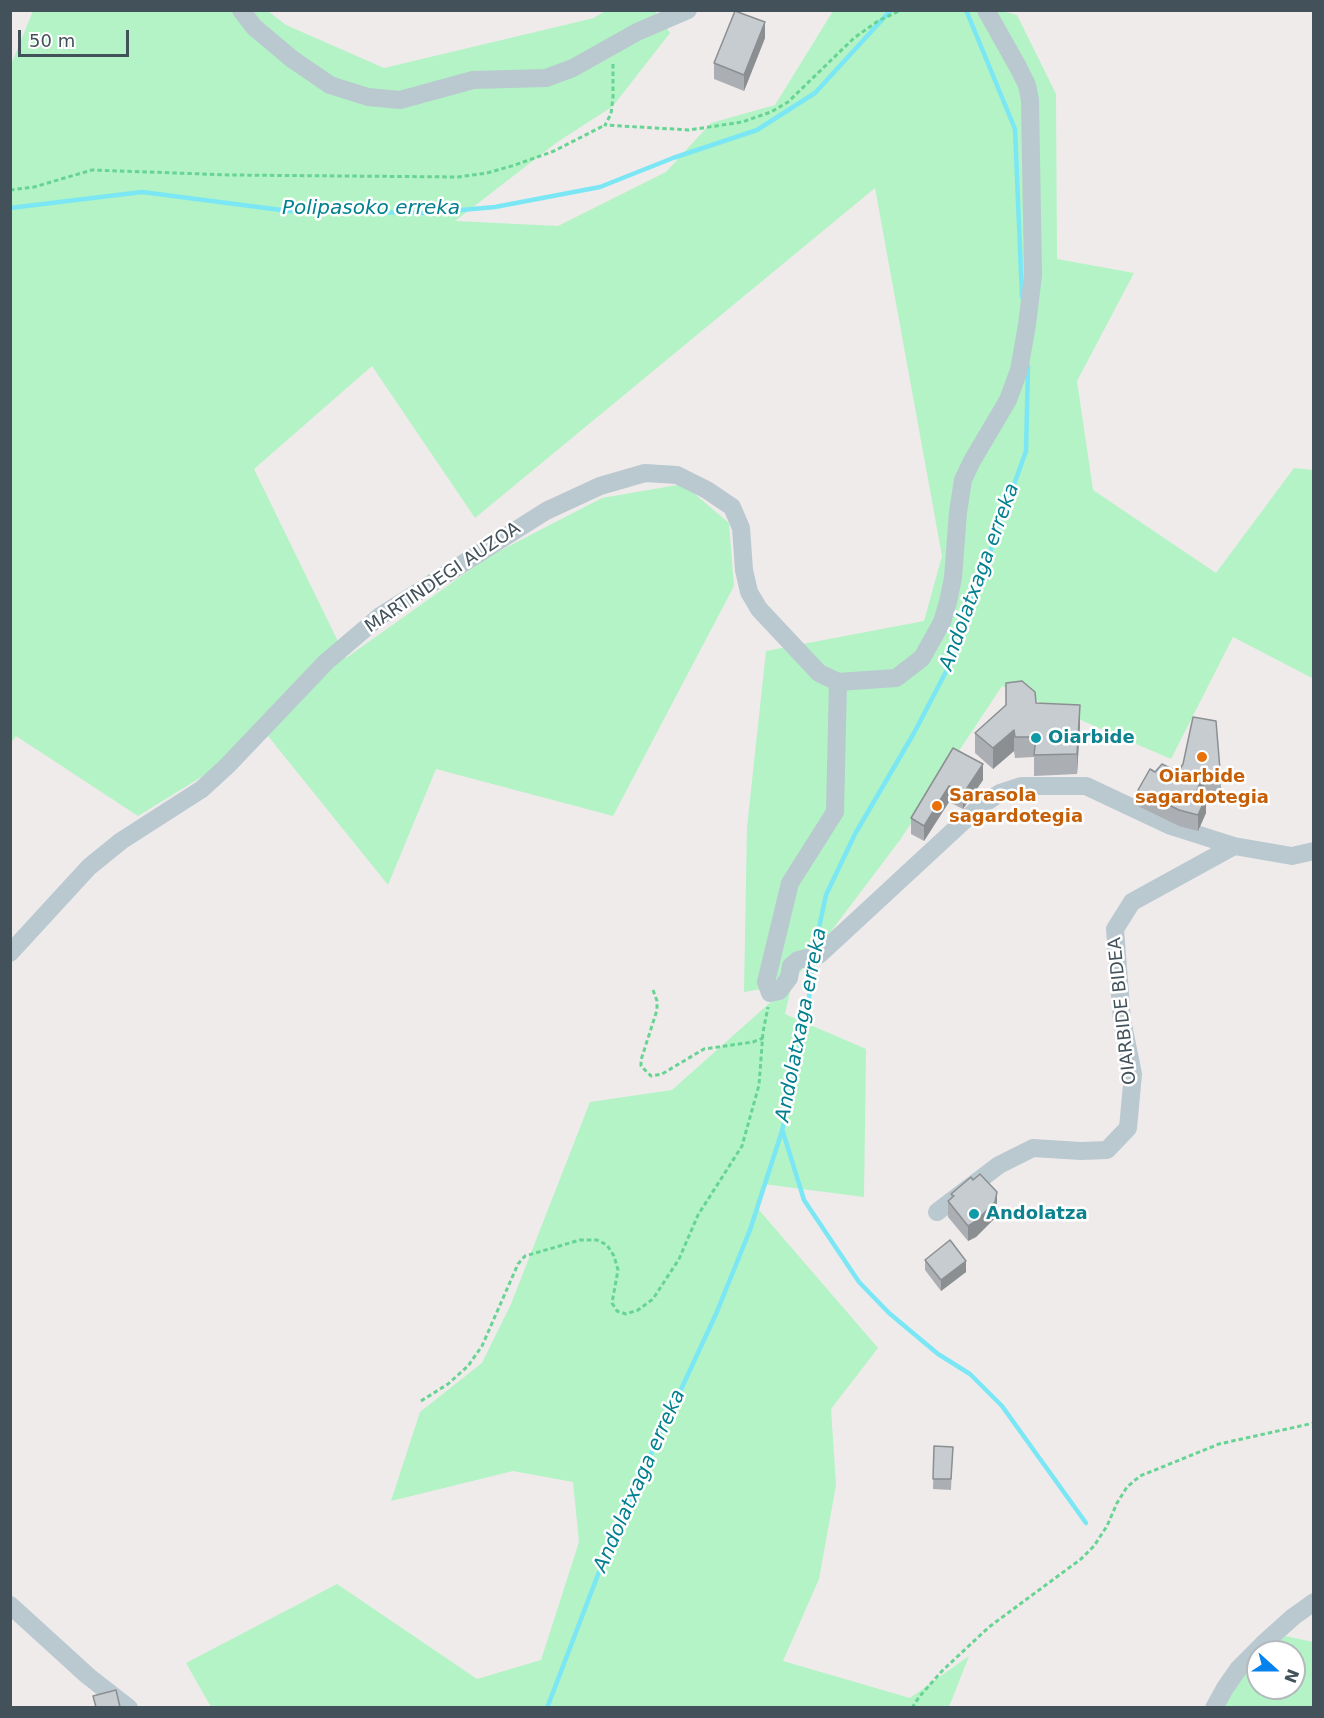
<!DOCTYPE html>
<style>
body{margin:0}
#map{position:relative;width:1324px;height:1718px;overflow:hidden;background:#efebeb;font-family:"DejaVu Sans",sans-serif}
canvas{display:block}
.frame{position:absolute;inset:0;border:12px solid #42515a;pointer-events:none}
.north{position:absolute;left:1246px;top:1640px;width:60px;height:60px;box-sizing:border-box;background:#fff;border:2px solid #b3b9bd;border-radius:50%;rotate:111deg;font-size:16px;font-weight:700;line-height:24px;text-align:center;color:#42515a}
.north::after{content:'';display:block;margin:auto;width:21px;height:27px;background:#0682ee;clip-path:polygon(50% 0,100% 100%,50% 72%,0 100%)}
.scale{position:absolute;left:18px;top:30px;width:111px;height:27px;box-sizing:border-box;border:3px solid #42515a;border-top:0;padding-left:8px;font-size:18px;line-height:21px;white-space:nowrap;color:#42515a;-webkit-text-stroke:4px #fff;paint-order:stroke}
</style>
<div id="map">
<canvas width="1324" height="1718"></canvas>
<div class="frame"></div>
<div class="north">N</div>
<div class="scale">50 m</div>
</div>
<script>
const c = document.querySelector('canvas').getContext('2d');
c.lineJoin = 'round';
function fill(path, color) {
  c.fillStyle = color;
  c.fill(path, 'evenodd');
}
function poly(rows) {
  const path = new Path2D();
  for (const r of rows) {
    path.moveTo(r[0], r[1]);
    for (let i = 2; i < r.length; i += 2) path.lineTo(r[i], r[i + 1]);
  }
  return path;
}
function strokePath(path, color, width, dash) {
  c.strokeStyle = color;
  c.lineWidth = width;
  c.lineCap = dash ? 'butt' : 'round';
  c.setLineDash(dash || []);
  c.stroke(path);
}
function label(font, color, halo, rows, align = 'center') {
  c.font = font + ' "DejaVu Sans",sans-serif';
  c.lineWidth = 5;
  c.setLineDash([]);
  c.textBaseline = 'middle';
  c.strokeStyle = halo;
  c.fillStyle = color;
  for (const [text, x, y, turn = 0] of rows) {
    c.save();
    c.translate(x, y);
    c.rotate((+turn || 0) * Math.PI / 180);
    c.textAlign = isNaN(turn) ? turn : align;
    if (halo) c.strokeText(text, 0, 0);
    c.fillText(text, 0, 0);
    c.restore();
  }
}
fill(poly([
 [998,10,1017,15,1056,94,1057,259,1134,273,1077,381,1093,490,1216,573,1294,468,1313,470,1314,679,1233,637,1171,759,1002,686,900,840,792,983,785,1014,866,1049,864,1197,763,1184,759,1210,878,1348,831,1409,836,1485,819,1579,783,1661,910,1698,969,1656,949,1707,211,1707,186,1663,337,1584,477,1679,541,1660,579,1542,573,1482,513,1471,391,1501,420,1412,482,1363,511,1304,590,1102,672,1090,791,984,744,992,747,827,766,651,924,621,942,556,875,188,475,518,372,366,254,469,346,658,488,557,602,498,683,484,729,523,734,586,613,816,436,769,388,885,268,736,138,816,16,736,11,743,10,67,33,11,268,11,286,25,384,68,594,18,605,11,655,11,670,33,613,106,556,143,455,221,558,226,666,172,711,123,775,105,833,11],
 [1285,1636,1313,1642,1313,1707,1219,1708,1237,1682,1258,1662,1258,1688,1294,1688,1294,1652,1269,1652]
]), '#b3f3c5');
strokePath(poly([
 [966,10,1015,129,1022,297],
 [10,208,142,192,289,211,428,213,495,207,600,187,673,158,757,130,815,93,891,10],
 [814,951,826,895,855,834,914,733,950,664,1026,451,1028,366],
 [783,1132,804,1200,859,1282,889,1313,938,1354,970,1374,1002,1406,1086,1523],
 [547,1708,612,1538,716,1314,750,1230,782,1131,808,1006,813,962]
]), '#7be7f5', 4.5);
strokePath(poly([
 [613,64,613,97,611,114,605,125,689,130,742,122,771,112,788,102,854,38,878,21,901,10],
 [10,190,34,187,92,170,231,175,458,177,487,173,515,165,554,151,605,125],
 [653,990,657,1001,657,1010,641,1060,641,1066,651,1076,662,1074,704,1049,753,1042,763,1038],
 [421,1401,448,1384,468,1366,482,1346,518,1264,525,1256,580,1240,597,1240,607,1245,614,1256,618,1270,612,1303,617,1311,626,1314,638,1310,653,1299,679,1259,698,1215,742,1146,759,1085,763,1032,768,1007],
 [912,1708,919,1697,942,1671,989,1627,1081,1559,1094,1546,1107,1526,1117,1503,1127,1487,1140,1476,1219,1444,1314,1423]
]), '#67d494', 3, [4.5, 3]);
strokePath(poly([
 [241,10,254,27,292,59,330,85,368,97,400,100,473,80,546,78,573,68,637,32,688,10],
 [838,682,835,812,790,883,766,982,770,993,779,991,789,978,791,966,798,960,819,955,979,807,1000,793,1021,786,1086,786,1171,826,1234,846,1292,856,1314,851],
 [10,953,89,867,121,841,202,789,227,766,326,662,380,616,546,511,600,486,645,473,677,475,707,490,732,507,741,528,744,570,749,592,759,609,819,673,838,682,896,678,922,658,942,622,948,602,953,578,958,512,963,480,972,461,1008,400,1019,370,1027,325,1033,275,1030,100,1027,85,1018,67,986,10],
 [937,1212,999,1165,1033,1148,1081,1151,1107,1150,1128,1128,1133,1074,1122,1020,1115,929,1132,902,1234,846],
 [10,1605,88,1676,129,1708],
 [1214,1708,1225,1688,1239,1668,1263,1644,1293,1617,1314,1602]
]), '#bac8d0', 18);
fill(poly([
 [765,38,744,91,714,79,714,63],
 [1036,703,1080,725,1077,774,1034,776,1034,757,1015,758,1014,751,993,769,975,753,975,733],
 [953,748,983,780,963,809,949,802,924,841,911,834,911,818],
 [1183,764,1221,782,1221,798,1204,789,1202,794,1206,813,1198,831,1179,826,1138,806,1138,790,1155,772,1178,772],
 [951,1194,997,1208,995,1218,976,1237,968,1241,948,1217,948,1201,951,1199],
 [925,1260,966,1272,941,1291,925,1270],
 [934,1446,953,1447,951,1490,933,1489]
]), '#abafb4');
fill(poly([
 [765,22,765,38,744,91,744,75],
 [1080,705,1080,725,1077,774,1077,754],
 [1014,730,1014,751,993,769,993,748],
 [983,764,983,780,963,809,963,794],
 [1204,774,1204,789,1197,806,1197,790],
 [949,786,949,802,924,841,924,826],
 [1206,797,1206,813,1198,831,1198,815],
 [997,1192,997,1208,995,1218,976,1237,968,1241,968,1226],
 [966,1261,966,1272,941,1291,941,1280]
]), '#8b8f92');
const building = poly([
 [735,11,765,22,744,75,714,63,735,11],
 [1022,681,1035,692,1036,703,1080,705,1077,754,1034,755,1036,737,1015,737,1014,730,993,748,975,733,1006,705,1006,683,1022,681],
 [1193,717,1216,721,1221,782,1204,774,1197,790,1206,797,1198,815,1179,810,1138,790,1150,769,1155,772,1162,764,1178,772,1183,764,1193,717],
 [953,748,983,764,963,794,949,786,924,826,911,818,953,748],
 [980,1174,997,1192,995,1202,976,1221,968,1226,948,1201,954,1196,951,1194,971,1177,973,1180,980,1174],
 [950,1240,966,1261,941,1280,925,1260,950,1240],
 [934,1446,953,1447,951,1479,933,1479,934,1446],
 [116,1690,120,1707,96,1707,93,1696,116,1690]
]);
fill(building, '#c7ccd1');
strokePath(building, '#8b8f92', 1.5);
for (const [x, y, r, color] of [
 [1036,738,6,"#0f9aa8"],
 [1202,757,6,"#e8710a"],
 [937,806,6,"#e8710a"],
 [974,1214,6,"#0f9aa8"]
]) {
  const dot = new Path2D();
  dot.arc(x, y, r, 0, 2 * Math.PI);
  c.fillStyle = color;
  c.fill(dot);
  strokePath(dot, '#fff', 2);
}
label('18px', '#42515a', '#fff', [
 ["MARTINDEGI AUZOA",443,578,-34],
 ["OIARBIDE BIDEA",1123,1011,-96]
]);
label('bold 18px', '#0d838f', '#fff', [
 ["Oiarbide",1048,738],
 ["Andolatza",986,1214]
], 'left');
label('bold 18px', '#c56008', '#fff', [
 ["Oiarbide",1202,777],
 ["sagardotegia",1202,798],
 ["Sarasola",949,796,"left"],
 ["sagardotegia",949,817,"left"]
]);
label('italic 20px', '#03808f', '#fff', [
 ["Polipasoko erreka",371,209],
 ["Andolatxaga erreka",980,577,-70],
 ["Andolatxaga erreka",802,1025,-79],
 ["Andolatxaga erreka",640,1481,-66]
]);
</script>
